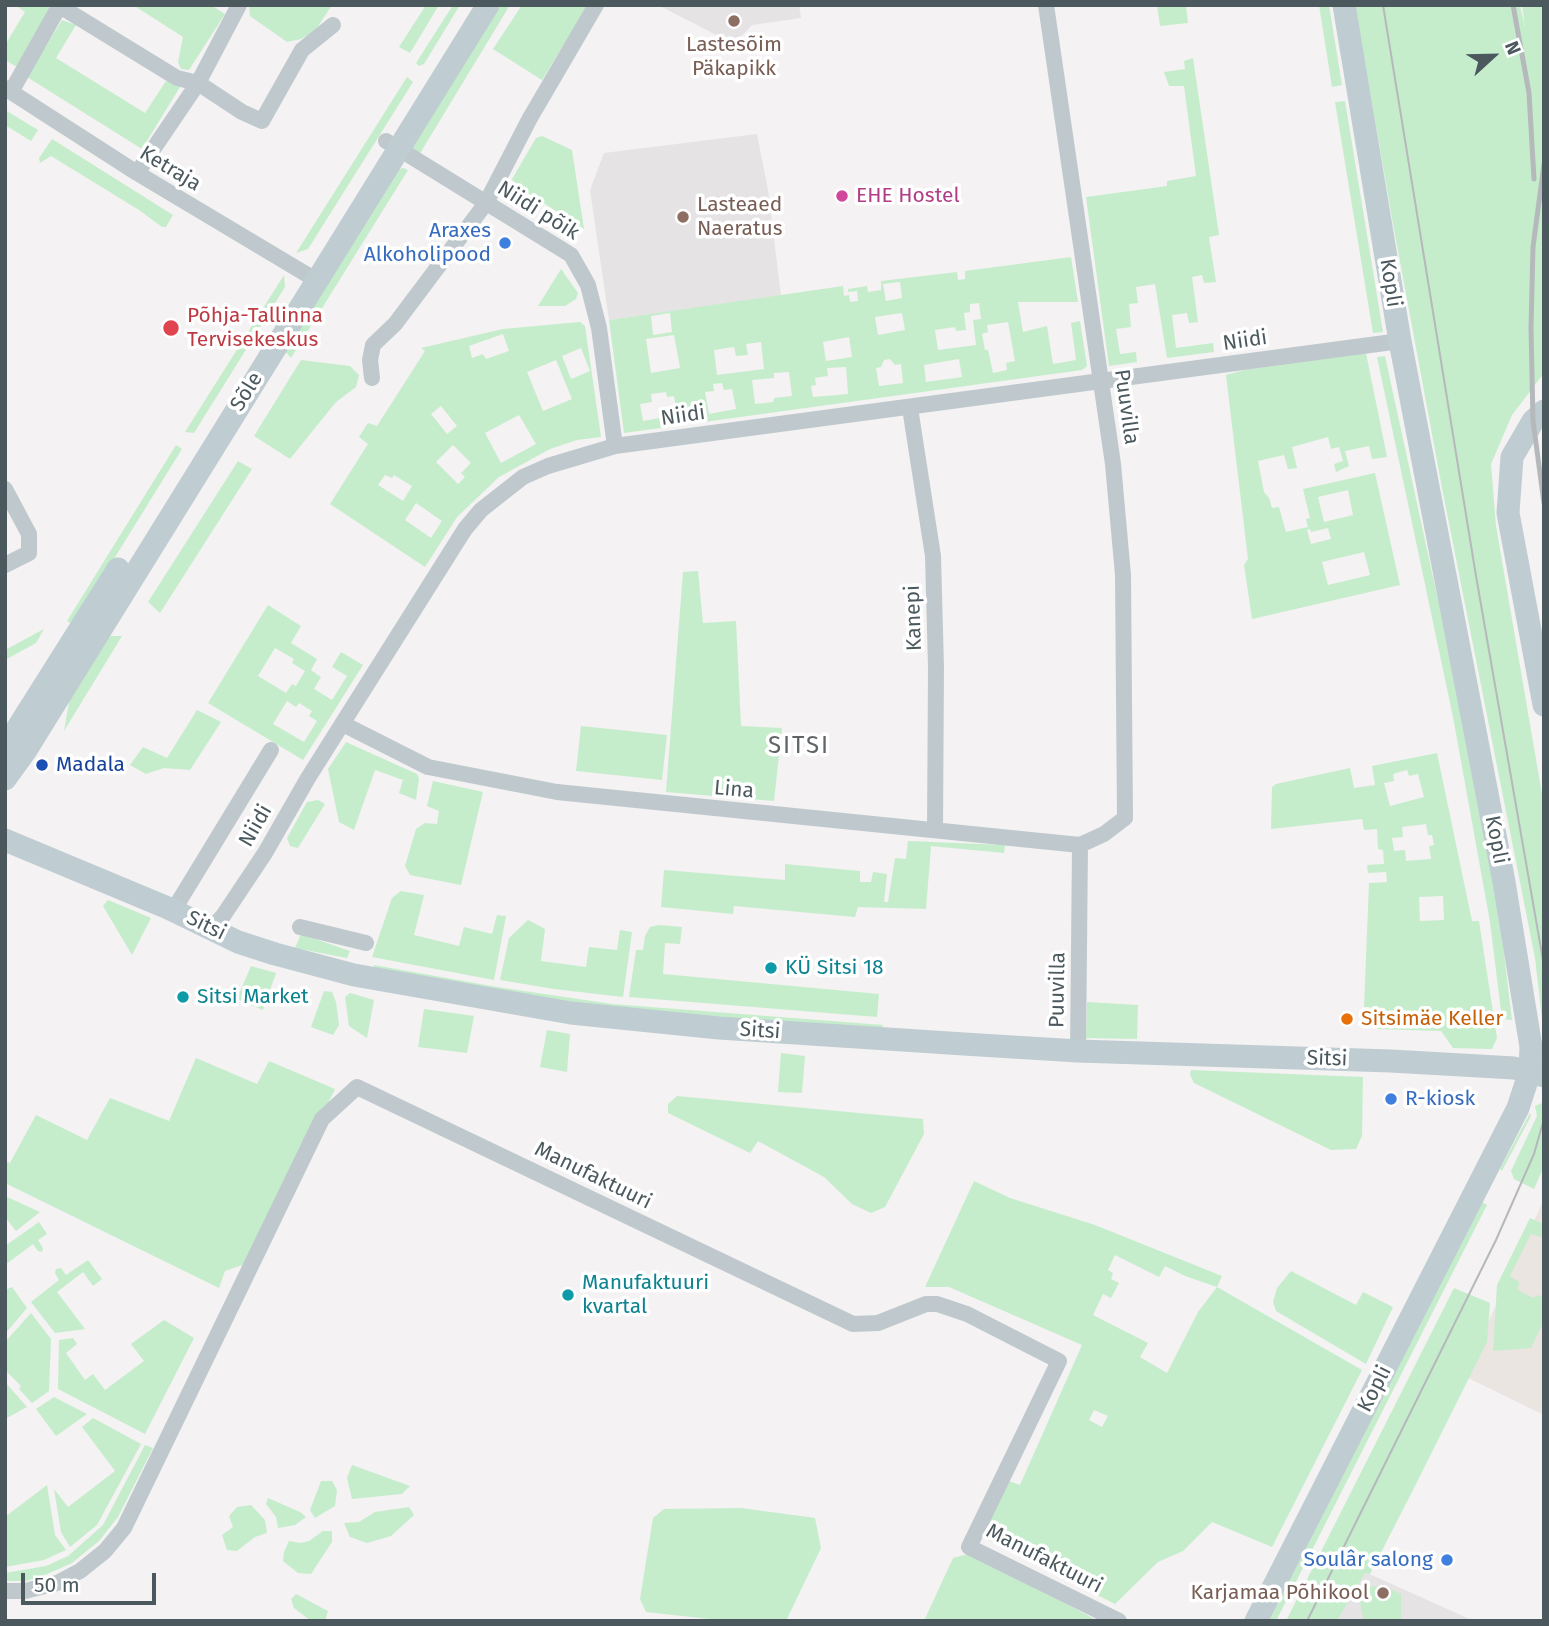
<!DOCTYPE html>
<meta charset="utf-8">
<style>
body{margin:0}
#map{position:relative;width:1549px;height:1626px;overflow:hidden;background:#f4f2f2;font-family:"Fira Sans",sans-serif}
canvas{display:block}
.frame{position:absolute;inset:0;border:7px solid #4b595e;pointer-events:none}
.north{position:absolute;left:1458px;top:21px;width:70px;height:70px;-webkit-text-stroke:5px #fff;paint-order:stroke;rotate:68deg;font-size:19px;font-weight:700;line-height:28px;text-align:center;color:#4b595e}
.north::after{content:'';display:block;margin:auto;width:24px;height:32px;background:#4b595e;clip-path:polygon(50% 0,100% 100%,50% 72%,0 100%)}
.scale{position:absolute;left:21px;top:1573px;width:135px;height:32px;box-sizing:border-box;border:4px solid #4b595e;border-top:0;padding-left:9px;font-size:21px;line-height:24px;white-space:nowrap;color:#4b595e;-webkit-text-stroke:5px #fff;paint-order:stroke}
</style>
<div id="map">
<canvas width="1549" height="1626"></canvas>
<div class="frame"></div>
<div class="north">N</div>
<div class="scale">50 m</div>
</div>
<script>
const c = document.querySelector('canvas').getContext('2d');
c.lineJoin = 'round';
function fill(path, color) {
  c.fillStyle = color;
  c.fill(path, 'evenodd');
}
function poly(rows) {
  const path = new Path2D();
  for (const r of rows) {
    path.moveTo(r[0], r[1]);
    for (let i = 2; i < r.length; i += 2) path.lineTo(r[i], r[i + 1]);
  }
  return path;
}
function strokePath(path, color, width, dash) {
  c.strokeStyle = color;
  c.lineWidth = width;
  c.lineCap = dash ? 'butt' : 'round';
  c.setLineDash(dash || []);
  c.stroke(path);
}
function label(font, color, halo, rows, align = 'center') {
  c.font = font + ' "Fira Sans",sans-serif';
  c.lineWidth = 7;
  c.setLineDash([]);
  c.textBaseline = 'middle';
  c.strokeStyle = halo;
  c.fillStyle = color;
  for (const [text, x, y, turn = 0] of rows) {
    c.save();
    c.translate(x, y);
    c.rotate((+turn || 0) * Math.PI / 180);
    c.textAlign = isNaN(turn) ? turn : align;
    if (halo) c.strokeText(text, 0, 0);
    c.fillText(text, 0, 0);
    c.restore();
  }
}
fill(poly([
 [1544,1199,1544,1415,1464,1376]
]), '#eae5e0');
fill(poly([
 [658,5,799,5,801,18,752,25,734,44],
 [757,134,768,190,781,296,609,320,590,190,604,153],
 [1365,1572,1474,1621,1337,1621]
]), '#e5e3e4');
fill(poly([
 [15,5,48,5,51,13,17,67,5,60,5,45,25,12],
 [133,5,211,5,225,14,189,70,181,69,178,62,183,37],
 [249,5,332,5,315,31,301,39,287,42,250,16],
 [426,5,439,5,410,53,399,47],
 [453,5,460,5,424,64,419,66,416,63],
 [499,5,510,5,419,155,413,150,412,144],
 [522,5,587,7,542,80,493,49],
 [1157,5,1186,5,1188,23,1160,26],
 [1319,5,1329,5,1342,85,1332,87],
 [1355,5,1520,5,1525,28,1522,5,1544,5,1544,373,1512,415,1491,464,1496,526,1544,806,1544,1019,1542,1019,1535,958,1442,488,1393,224],
 [62,20,76,25,56,58,145,113,166,81,180,87,142,149,27,77],
 [1193,58,1219,235,1209,237,1216,282,1204,283,1202,275,1192,277,1198,322,1189,323,1187,313,1172,315,1176,348,1213,343,1214,352,1167,358,1155,284,1136,287,1138,303,1129,304,1131,327,1116,329,1120,354,1136,352,1137,362,1109,366,1086,197,1167,186,1167,181,1196,176,1184,86,1169,86,1164,72,1185,69,1184,61],
 [407,77,413,82,308,249,296,253],
 [1345,101,1383,332,1373,333,1335,102],
 [5,110,38,130,31,141,5,125],
 [542,136,572,150,584,229,514,184,512,179,536,138],
 [52,139,173,215,166,227,162,227,139,210,51,156,40,163,39,158],
 [403,168,408,170,291,358,284,350,396,170],
 [1071,257,1078,302,1018,302,1023,332,1047,326,1053,364,1076,360,1071,323,1080,321,1087,366,1082,370,624,433,609,320,843,286,844,296,849,295,850,302,858,301,857,291,848,292,848,289,867,286,868,292,881,290,881,281,957,272,958,280,965,279,965,271],
 [900,282,902,298,886,301,883,284],
 [979,303,981,319,973,320,976,345,938,350,935,330,955,327,956,331,966,330,964,313,970,312,970,304],
 [670,313,672,332,653,335,651,316],
 [902,313,905,330,878,335,875,317],
 [1008,322,1015,361,1006,363,1007,370,993,373,988,350,985,350,982,334,988,332,987,325],
 [674,335,680,368,651,373,646,339],
 [849,337,852,357,826,361,823,342],
 [761,342,764,369,717,375,714,350,734,347,736,356,748,355,746,344],
 [890,359,895,365,901,364,903,383,879,386,876,368,881,367,884,360],
 [959,359,962,377,926,382,924,365],
 [846,367,848,394,813,397,811,386,816,385,815,378,828,376,827,368],
 [789,372,792,396,774,398,773,402,755,404,752,380,774,378,774,373],
 [722,383,724,390,732,389,736,409,709,414,705,392,714,391,713,384],
 [666,392,667,397,674,396,677,415,643,421,640,404,652,402,651,394],
 [561,269,578,293,576,299,565,306,538,306],
 [284,275,285,287,194,433,185,432],
 [580,322,585,326,601,437,577,440,550,449,499,477,457,517,425,567,330,504,368,444,359,437,368,423,377,426,425,351,421,348,503,329],
 [503,334,509,351,486,359,483,354,472,358,469,346],
 [581,348,590,371,571,379,562,356],
 [556,360,572,399,543,411,527,372],
 [441,406,457,426,447,434,431,414],
 [519,415,536,444,501,463,485,433],
 [453,445,471,463,461,473,465,477,458,484,436,462],
 [385,475,392,478,394,475,412,486,403,501,378,485],
 [416,503,442,521,431,538,405,520],
 [1366,353,1387,457,1372,459,1369,446,1345,451,1349,466,1336,472,1334,464,1343,461,1339,447,1331,449,1328,437,1292,447,1297,468,1288,469,1284,455,1258,461,1264,492,1269,498,1272,508,1279,507,1286,532,1308,527,1306,519,1310,518,1303,489,1375,473,1400,585,1252,619,1244,565,1248,559,1226,375,1244,370],
 [1348,490,1353,515,1324,522,1318,497],
 [1328,528,1331,539,1311,544,1307,530,1310,529,1311,532],
 [1364,552,1370,575,1328,585,1322,562],
 [1385,356,1463,715,1500,921,1512,1020,1502,1019,1490,922,1453,717,1377,357],
 [301,360,350,366,359,375,356,387,336,402,290,459,254,436],
 [176,445,182,449,73,625,67,621],
 [238,461,252,469,160,613,148,602],
 [698,571,703,623,736,621,741,726,782,728,774,801,666,792,683,572],
 [268,605,301,626,291,643,317,659,311,670,321,677,314,689,332,700,347,676,332,667,341,652,363,665,303,760,208,703],
 [275,648,294,659,292,663,305,671,296,686,292,684,286,693,258,676],
 [287,701,296,707,299,703,312,711,309,716,317,721,304,742,273,724],
 [44,629,36,643,5,660,5,650],
 [107,636,122,636,64,731,70,697],
 [197,710,221,722,190,770,164,768,146,774,130,765,143,747,167,758],
 [581,726,667,735,662,780,576,771],
 [346,742,417,774,419,778,416,800,399,793,403,780,375,770,354,830,339,822,328,769],
 [1437,753,1472,921,1479,921,1497,1038,1492,1049,1453,1048,1441,1031,1377,1029,1378,1008,1364,1007,1369,883,1387,882,1386,872,1368,873,1367,865,1384,864,1383,850,1378,849,1377,829,1364,830,1362,819,1271,829,1272,787,1276,784,1350,768,1354,788,1375,785,1372,766],
 [1407,770,1409,776,1418,774,1424,797,1390,806,1384,783,1394,781,1393,774],
 [1426,824,1428,835,1432,835,1434,845,1429,846,1431,859,1406,861,1405,850,1394,851,1392,838,1403,837,1402,827],
 [1443,896,1444,920,1420,921,1419,897],
 [433,781,483,792,461,885,410,875,405,866,416,829,425,823,437,824,439,811,427,806],
 [318,800,325,804,298,848,290,846,287,838,307,802],
 [908,841,1005,845,1004,853,931,846,926,909,858,907,855,917,734,906,733,914,661,907,664,870,785,880,785,864,860,871,860,882,871,882,873,872,887,874,884,902,888,902,895,858,906,859],
 [401,891,424,895,414,935,459,946,464,927,492,934,497,915,506,916,494,980,372,957,392,898],
 [108,900,151,918,132,955,103,906],
 [528,920,545,929,541,961,586,967,589,947,617,950,620,930,632,932,623,997,554,989,500,980,509,938],
 [659,925,682,927,680,944,665,943,663,974,879,994,877,1017,629,997,636,950,643,950,645,936,650,927],
 [301,934,350,951,347,958,295,948],
 [374,965,497,987,612,1004,883,1025,881,1030,599,1010,373,971],
 [251,966,276,973,263,1010,237,999],
 [324,991,332,992,336,1002,339,1025,333,1035,311,1027],
 [350,993,374,1000,367,1038,349,1026,345,997],
 [1087,1002,1138,1005,1137,1039,1086,1038],
 [424,1009,474,1016,467,1053,418,1047],
 [547,1030,570,1034,567,1072,540,1067],
 [781,1053,805,1056,802,1093,778,1092],
 [196,1058,257,1084,269,1061,335,1089,251,1262,225,1271,219,1288,5,1183,5,1161,10,1163,36,1115,87,1140,110,1098,169,1121],
 [1191,1070,1363,1077,1362,1136,1356,1149,1331,1150,1194,1083,1190,1075],
 [677,1096,923,1119,924,1134,885,1207,871,1213,852,1204,824,1177,758,1141,750,1153,668,1113,668,1104],
 [1544,1102,1544,1166,1534,1189,1514,1179,1511,1171,1537,1116,1535,1106],
 [1530,1113,1531,1116,1502,1171,1500,1169],
 [974,1181,1010,1198,1095,1225,1222,1276,1217,1287,1362,1370,1272,1547,1212,1522,1183,1551,1158,1562,1115,1604,989,1540,984,1529,1009,1481,1020,1485,1082,1345,949,1287,925,1287],
 [1115,1255,1159,1277,1165,1266,1185,1276,1217,1287,1198,1312,1167,1373,1140,1357,1148,1343,1093,1315,1103,1294,1111,1298,1119,1283,1111,1279,1113,1273,1108,1270],
 [1094,1410,1108,1416,1102,1427,1089,1420],
 [5,1196,40,1212,16,1231,5,1217],
 [1482,1202,1487,1205,1276,1621,1269,1621],
 [1530,1218,1544,1224,1544,1238,1531,1234,1510,1276,1519,1282,1518,1290,1533,1298,1538,1295,1544,1298,1544,1321,1531,1348,1493,1351,1497,1285],
 [39,1222,47,1234,38,1240,43,1248,42,1252,38,1251,33,1244,5,1265,5,1246],
 [88,1260,102,1279,93,1286,83,1272,57,1292,85,1329,55,1333,31,1302,59,1280,55,1273,56,1269,61,1268,66,1275],
 [1291,1271,1356,1305,1363,1292,1393,1307,1366,1364,1276,1311,1273,1302,1277,1288],
 [12,1287,27,1308,5,1334,5,1290],
 [1454,1288,1490,1303,1487,1342,1416,1484,1370,1574,1365,1573,1337,1621,1286,1621],
 [31,1313,51,1339,49,1391,32,1403,19,1389,21,1386,5,1370,5,1342],
 [164,1320,194,1338,145,1434,58,1389,59,1340,73,1338,77,1344,66,1353,85,1380,93,1374,105,1390,144,1361,131,1344],
 [5,1382,27,1407,5,1419],
 [54,1397,87,1414,56,1436,36,1409],
 [93,1418,141,1444,97,1525,70,1547,61,1532,54,1489,68,1507,115,1471,82,1427],
 [145,1445,153,1448,118,1517,99,1541,72,1563,45,1575,26,1581,5,1581,5,1573,46,1566,68,1556,103,1525],
 [352,1465,410,1486,402,1494,352,1499,347,1478],
 [321,1481,332,1481,337,1490,335,1506,315,1518,310,1510],
 [47,1485,55,1535,66,1550,44,1560,5,1567,5,1517],
 [268,1498,300,1512,306,1517,295,1525,278,1528,276,1517,266,1504],
 [251,1505,265,1520,267,1533,255,1537,237,1551,227,1550,222,1535,233,1527,229,1516,237,1507],
 [409,1507,414,1515,391,1536,367,1543,350,1537,344,1523,359,1522,375,1512],
 [741,1508,815,1518,821,1548,786,1621,728,1621,646,1612,640,1599,653,1518,664,1509],
 [323,1531,332,1531,332,1542,311,1574,298,1573,283,1561,284,1552,289,1541,301,1543,309,1541],
 [972,1553,1098,1621,924,1621,953,1558],
 [1367,1586,1386,1587,1401,1594,1401,1621,1364,1621,1357,1589],
 [296,1594,328,1611,325,1621,311,1621,294,1608,291,1599]
]), '#c5edcc');
strokePath(poly([
 [58,5,177,78,198,83,242,112,262,121,302,50,333,25],
 [5,88,137,173,316,280],
 [11,92,60,5],
 [386,141,571,255,588,285,599,328,615,446],
 [137,173,198,83,239,5],
 [372,378,370,360,373,345,395,324,486,203,530,118,596,5],
 [910,408,933,556,936,668,935,829],
 [5,489,29,534,29,553,5,565],
 [343,724,428,767,557,792,1080,845,1104,834,1125,818,1123,575,1113,464,1046,5],
 [173,911,271,750],
 [300,927,366,943],
 [212,928,223,916,265,853,308,778,465,529,481,510,523,477,548,466,615,446,1400,341],
 [1078,1051,1080,845],
 [5,1591,25,1591,57,1583,80,1571,105,1551,124,1528,322,1119,357,1087,853,1324,878,1323,926,1304,937,1304,967,1314,1059,1361,969,1547,1119,1621]
]), '#bfc9cd', 16);
strokePath(poly([
 [1544,411,1533,421,1512,457,1508,513,1544,705],
 [5,748,118,569],
 [5,779,26,750,488,5],
 [5,840,168,908,238,942,275,954,354,975,571,1013,719,1028,964,1044,1078,1051,1391,1061,1514,1068,1544,1076],
 [1256,1621,1518,1108,1530,1071,1531,1047,1504,882,1400,341,1344,5]
]), '#bfccd2', 23);
strokePath(poly([
 [1383,5,1476,576,1544,966],
 [1307,1621,1496,1240,1534,1154,1544,1119]
]), '#b5b9bb', 2);
strokePath(poly([
 [1513,5,1529,93,1534,179],
 [1544,164,1533,247,1531,328,1533,421,1544,503]
]), '#b5b9bb', 5);
for (const [x, y, r, color] of [
 [734,21,7,"#8d6e63"],
 [842,196,7,"#d1479c"],
 [683,217,7,"#8d6e63"],
 [505,243,7,"#3f7fe0"],
 [171,328,9,"#e0444e"],
 [42,765,7,"#1a4fb4"],
 [771,968,7,"#0f9aa8"],
 [183,997,7,"#0f9aa8"],
 [1347,1019,7,"#e8710a"],
 [1391,1099,7,"#3f7fe0"],
 [568,1295,7,"#0f9aa8"],
 [1447,1560,7,"#3f7fe0"],
 [1383,1593,7,"#8d6e63"]
]) {
  const dot = new Path2D();
  dot.arc(x, y, r, 0, 2 * Math.PI);
  c.fillStyle = color;
  c.fill(dot);
  strokePath(dot, '#fff', 2.5);
}
label('21px', '#785e54', '#fff', [
 ["Lastesõim",734,45],
 ["Päkapikk",734,69],
 ["Lasteaed",697,205,"left"],
 ["Naeratus",697,229,"left"],
 ["Karjamaa Põhikool",1369,1593,"right"]
]);
label('21px', '#4b595e', '#fff', [
 ["Ketraja",170,169,31],
 ["Niidi põik",538,211,32],
 ["Kopli",1390,283,81],
 ["Niidi",1245,341,-8],
 ["Sõle",247,392,-58],
 ["Puuvilla",1126,407,82],
 ["Niidi",683,416,-8],
 ["Kanepi",914,618,-92],
 ["Lina",734,790,5],
 ["Niidi",256,826,-60],
 ["Kopli",1496,840,79],
 ["Sitsi",206,926,26],
 ["Puuvilla",1058,990,-89],
 ["Sitsi",760,1031,4],
 ["Sitsi",1327,1059,2],
 ["Manufaktuuri",593,1176,26],
 ["Kopli",1375,1389,-63],
 ["Manufaktuuri",1044,1559,27]
]);
label('21px', '#b23c85', '#fff', [
 ["EHE Hostel",856,196]
], 'left');
label('21px', '#366cbe', '#fff', [
 ["Araxes",491,231],
 ["Alkoholipood",491,255],
 ["R-kiosk",1405,1099,"left"],
 ["Soulâr salong",1433,1560]
], 'right');
label('21px', '#be3a42', '#fff', [
 ["Põhja-Tallinna",187,316],
 ["Tervisekeskus",187,340]
], 'left');
label('21px', '#164399', '#fff', [
 ["Madala",56,765]
], 'left');
label('21px', '#0d838f', '#fff', [
 ["KÜ Sitsi 18",785,968],
 ["Sitsi Market",197,997],
 ["Manufaktuuri",582,1283],
 ["kvartal",582,1307]
], 'left');
label('21px', '#c56008', '#fff', [
 ["Sitsimäe Keller",1361,1019]
], 'left');
c.letterSpacing = '2px';
label('24px', '#5f6466', '#fff', [
 ["SITSI",799,746]
]);
c.letterSpacing = '0px';
</script>
